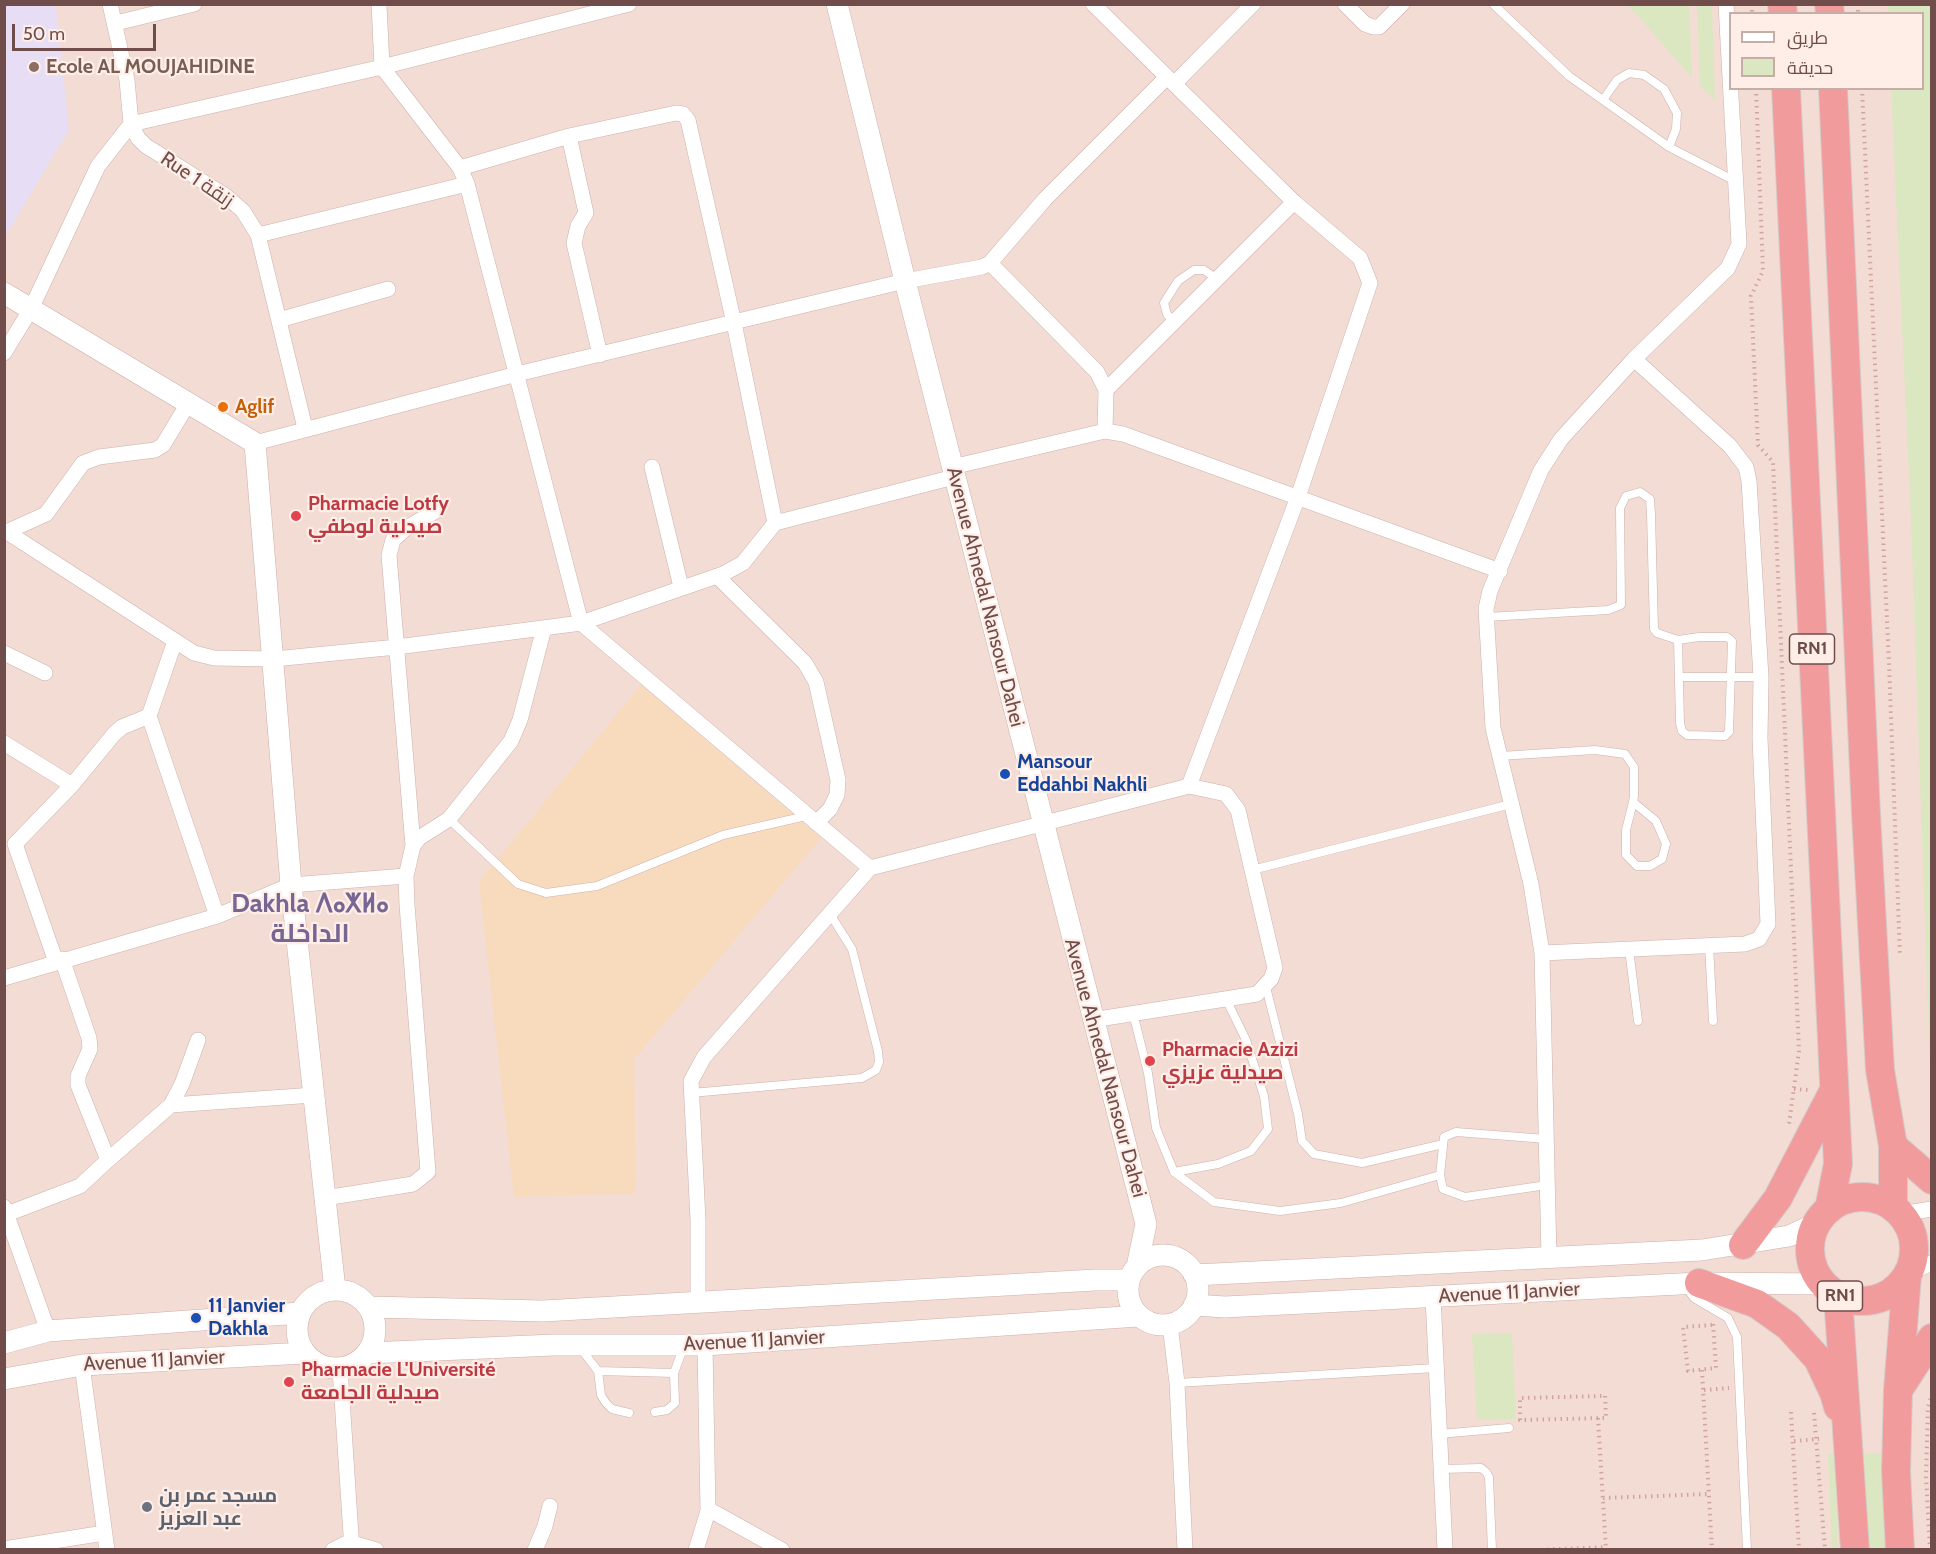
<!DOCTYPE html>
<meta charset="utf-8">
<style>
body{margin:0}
#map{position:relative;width:1936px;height:1554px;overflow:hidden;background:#faeae1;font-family:Cabin,Cairo,sans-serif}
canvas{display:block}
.frame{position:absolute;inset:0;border:6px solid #704d4a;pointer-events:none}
.legend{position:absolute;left:1729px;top:12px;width:195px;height:78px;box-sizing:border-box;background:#feeee7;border:2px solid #c5aea8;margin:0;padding:8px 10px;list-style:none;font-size:18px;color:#704d4a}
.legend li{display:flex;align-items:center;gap:12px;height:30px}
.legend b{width:30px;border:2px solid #c5aea8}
.scale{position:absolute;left:12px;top:24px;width:144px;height:27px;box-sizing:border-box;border:3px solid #704d4a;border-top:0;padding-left:8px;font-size:18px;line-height:21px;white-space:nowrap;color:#704d4a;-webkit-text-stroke:4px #feeee7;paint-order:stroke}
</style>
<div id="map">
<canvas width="1936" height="1554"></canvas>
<div class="frame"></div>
<ul class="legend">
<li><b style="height:8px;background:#fff"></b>طريق</li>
<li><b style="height:16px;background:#dbe7c1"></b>حديقة</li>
</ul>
<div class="scale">50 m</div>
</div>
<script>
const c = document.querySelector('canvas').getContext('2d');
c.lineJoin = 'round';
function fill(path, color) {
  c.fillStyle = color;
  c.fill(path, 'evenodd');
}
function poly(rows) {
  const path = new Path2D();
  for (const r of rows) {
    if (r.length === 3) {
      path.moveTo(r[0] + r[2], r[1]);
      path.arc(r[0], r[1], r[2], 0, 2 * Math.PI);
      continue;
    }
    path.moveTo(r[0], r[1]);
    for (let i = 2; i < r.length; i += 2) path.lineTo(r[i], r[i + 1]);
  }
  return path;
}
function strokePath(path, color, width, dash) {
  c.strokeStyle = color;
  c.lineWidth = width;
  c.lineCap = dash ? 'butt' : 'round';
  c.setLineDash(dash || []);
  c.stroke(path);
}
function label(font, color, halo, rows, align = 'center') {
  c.font = font + ' Cabin,Cairo,"Noto Sans Tifinagh",sans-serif';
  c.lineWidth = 4.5;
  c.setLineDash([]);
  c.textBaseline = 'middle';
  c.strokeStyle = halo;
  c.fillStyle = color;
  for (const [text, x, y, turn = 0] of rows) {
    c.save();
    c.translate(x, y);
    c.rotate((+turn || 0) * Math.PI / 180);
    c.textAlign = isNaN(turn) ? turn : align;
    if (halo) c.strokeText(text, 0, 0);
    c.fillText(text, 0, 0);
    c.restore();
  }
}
fill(poly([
 [5,5,1921,5,1921,13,1730,14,1730,88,1922,88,1932,191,1931,1549,5,1550]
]), '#f3dcd3');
fill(poly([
 [5,4,56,5,69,130,8,232,4,230]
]), '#e7def6');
fill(poly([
 [1627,5,1689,5,1692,78,1640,18],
 [1697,5,1712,5,1715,100,1700,86],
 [1887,5,1932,5,1931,1098,1911,519,1891,89,1922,88,1922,14,1888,13],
 [1512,1333,1516,1419,1477,1420,1472,1334],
 [1881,1453,1885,1549,1868,1549,1864,1454],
 [1828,1454,1834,1454,1838,1549,1832,1549]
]), '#dbe7c1');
fill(poly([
 [641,685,821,838,634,1059,636,1193,514,1197,479,882]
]), '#f8dbbd');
const lane = poly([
 [1493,4,1569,76,1669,147,1735,181],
 [1603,100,1617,80,1629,73,1644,75,1664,89,1677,113,1676,129,1669,147],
 [1173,322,1167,314,1164,303,1178,281,1194,270,1204,270,1217,279],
 [1487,617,1608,610,1621,605,1620,508,1626,496,1640,492,1650,499,1651,514,1654,629,1657,633,1678,640],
 [1699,637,1727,637,1732,641,1729,732,1725,736,1687,735,1682,731,1680,723,1678,640,1699,637],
 [1680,677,1761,677],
 [1500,756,1595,750,1625,754,1634,767,1634,796,1633,802,1626,830,1626,855,1637,866,1650,866,1662,859,1666,844,1656,821,1633,802],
 [449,819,518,884,546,893,597,886,723,835,806,816],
 [1252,870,1511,804],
 [1709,945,1713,1021],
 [1629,949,1638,1021],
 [1266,987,1298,1114,1302,1141,1314,1154,1362,1163,1443,1144],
 [1133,1013,1148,1073,1156,1128,1174,1172,1214,1202,1280,1211,1341,1203,1440,1175],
 [691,1093,862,1078,876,1070,879,1062,878,1051,852,949,830,914],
 [1546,1139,1456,1132,1444,1137,1440,1175,1443,1189,1465,1197,1547,1185],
 [1174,1172,1218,1164,1251,1151,1268,1129,1264,1096,1246,1040,1226,999],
 [1686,1287,1694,1298,1728,1318,1737,1337,1747,1550],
 [581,1349,598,1371,601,1395,606,1403,612,1409,629,1413],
 [598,1371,674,1373],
 [1177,1383,1436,1368],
 [655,1412,667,1410,675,1403,674,1373,684,1346],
 [1439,1434,1509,1428],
 [1441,1469,1481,1468,1486,1472,1489,1477,1492,1550]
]);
const street = poly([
 [110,4,127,80,131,124,138,138,146,146,226,196,243,211,258,235,305,428],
 [379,4,382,67,460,168,467,184,581,623,870,868,704,1057,691,1081,698,1220,698,1302],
 [1093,4,1294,202,1360,258,1370,283,1298,497,1189,786],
 [1345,4,1365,24,1373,27,1379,27,1402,4],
 [116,23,194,4],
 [1174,84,1253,4],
 [569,136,586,213,578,226,574,243,600,355],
 [460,168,569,136,676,113,683,114,688,120,734,323,775,523],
 [258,235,467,184],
 [990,263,1097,372,1106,390,1105,431],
 [279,320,388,289],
 [4,353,31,309,98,166,131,124,382,67,629,4],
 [1106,390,1294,202],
 [255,443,517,374,905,281,982,267,990,263,1045,199,1167,77],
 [652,467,681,587],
 [952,467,1105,431,1123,434,1500,571],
 [7,532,194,653,214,658,274,659,397,647,581,623,723,574,743,563,775,523,954,477],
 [4,533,46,514,83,463,99,457,155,450,163,445,189,402],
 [717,576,805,663,816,682,838,780,837,795,830,809,816,823],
 [175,641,149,716,217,916],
 [4,653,45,673],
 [4,743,72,785,114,734,122,727,149,716],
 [413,846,419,838,449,819,511,741,520,720,544,628],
 [870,868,1189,786,1226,794,1238,810,1275,968,1271,979,1257,994,1092,1020],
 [1542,953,1745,944,1759,939,1768,924,1760,738,1761,677,1749,481,1746,467,1730,446,1634,359],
 [56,962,15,844,72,785],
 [4,978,217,916,291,885,406,876],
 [171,1105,314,1095],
 [108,1160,171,1105,182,1084,198,1040],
 [325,1198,413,1184,428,1172,407,905,406,876,413,846,389,555,393,540,405,529,439,509],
 [4,1207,48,1331],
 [7,1214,80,1186,108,1160,78,1085,78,1076,90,1049,89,1038,62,959],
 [1900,1214,1932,1209],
 [1549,1258,1542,953,1531,884,1493,728,1486,609,1490,591,1541,470,1561,439,1634,359,1728,268,1739,244,1726,4],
 [1909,1273,1932,1263],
 [1433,1297,1445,1550],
 [1170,1324,1177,1383,1185,1550],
 [82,1365,107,1550],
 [340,1369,352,1550],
 [708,1509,782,1550],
 [4,1549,104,1533],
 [333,1550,349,1542,376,1550],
 [535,1550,545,1526,550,1506],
 [696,1550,708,1511,705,1345]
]);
const secondary = poly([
 [837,4,905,281,1146,1224,1137,1267],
 [4,293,255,443,291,885,335,1290],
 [1163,1290,35],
 [1194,1275,1702,1250,1789,1236,1817,1223],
 [336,1329,39],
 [1194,1305,1225,1307,1699,1283,1823,1284],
 [368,1307,543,1311,1095,1280,1129,1280],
 [4,1343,48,1331,300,1313],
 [368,1353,554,1345,705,1345,1139,1316],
 [4,1379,82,1365,304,1353]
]);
const highway = poly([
 [1782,4,1783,14],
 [1829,4,1830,14],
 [1786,88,1838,1164,1829,1209],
 [1833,88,1866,814,1880,1070,1893,1146,1893,1207],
 [1893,1146,1932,1180],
 [1862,1249,52],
 [1743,1245,1778,1198,1833,1092],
 [1699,1283,1757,1304,1788,1326,1818,1359,1834,1393,1838,1407],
 [1838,1295,1855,1550],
 [1901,1386,1932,1338],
 [1900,1550,1896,1472,1898,1390,1907,1276]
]);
strokePath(lane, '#cdb1ac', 9);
strokePath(street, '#cdb1ac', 16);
strokePath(secondary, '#cfafa9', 22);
strokePath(highway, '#d4cac9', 30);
strokePath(poly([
 [1752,4,1752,14],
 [1858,4,1858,14],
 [1756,88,1763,271,1751,296,1758,445,1773,462,1799,1051,1789,1124],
 [1862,88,1889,663,1900,957],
 [1794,1089,1808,1090],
 [1712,1325,1683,1327,1688,1371,1716,1368,1713,1323],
 [1702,1370,1712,1550],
 [1704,1390,1729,1388],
 [1605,1396,1606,1418,1520,1420,1520,1398,1605,1396],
 [1791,1412,1799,1550],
 [1814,1413,1825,1550],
 [1598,1418,1606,1550],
 [1794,1441,1819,1439],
 [1603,1498,1709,1494],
 [1535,1550,1606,1547],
 [1930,1550,1926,1477,1928,1407,1932,1394]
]), '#d2a49e', 4, [1.5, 4.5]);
strokePath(lane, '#fff', 8);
strokePath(street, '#fff', 15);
strokePath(secondary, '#fff', 21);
strokePath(highway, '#f29b9c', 28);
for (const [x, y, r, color] of [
 [34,67,6,"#8d6e63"],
 [223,407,6,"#e8710a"],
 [296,516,6,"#e0444e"],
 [1005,774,6,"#1a4fb4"],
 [1150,1061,6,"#e0444e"],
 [196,1318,6,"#1a4fb4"],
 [289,1382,6,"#e0444e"],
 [147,1507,6,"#6b7280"]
]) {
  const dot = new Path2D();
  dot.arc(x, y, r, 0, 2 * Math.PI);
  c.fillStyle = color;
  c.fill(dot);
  strokePath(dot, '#feeee7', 2);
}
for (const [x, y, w] of [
 [1812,649,45],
 [1840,1296,45]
]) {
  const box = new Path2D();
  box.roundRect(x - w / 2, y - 15, w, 30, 4.5);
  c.fillStyle = '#feeee7';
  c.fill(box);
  strokePath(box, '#704d4a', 1.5);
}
label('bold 18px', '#704d4a', null, [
 ["RN1",1812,649],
 ["RN1",1840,1296]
]);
label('bold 20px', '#785e54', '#feeee7', [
 ["Ecole AL MOUJAHIDINE",46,67]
], 'left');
label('20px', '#704d4a', '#feeee7', [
 ["Rue 1 زنقة",197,180,34],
 ["Avenue Ahnedal Nansour Dahei",985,597,76],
 ["Avenue Ahnedal Nansour Dahei",1105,1068,75],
 ["Avenue 11 Janvier",1509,1293,-3],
 ["Avenue 11 Janvier",754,1341,-3],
 ["Avenue 11 Janvier",154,1361,-3]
]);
label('bold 20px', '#c56008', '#feeee7', [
 ["Aglif",235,407]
], 'left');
label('bold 20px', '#be3a42', '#feeee7', [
 ["Pharmacie Lotfy",308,504],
 ["صيدلية لوطفي",308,527],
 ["Pharmacie Azizi",1162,1050],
 ["صيدلية عزيزي",1162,1073],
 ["Pharmacie L'Université",301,1370],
 ["صيدلية الجامعة",301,1393]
], 'left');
label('bold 20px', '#164399', '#feeee7', [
 ["Mansour",1017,762],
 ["Eddahbi Nakhli",1017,785],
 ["11 Janvier",208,1306],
 ["Dakhla",208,1329]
], 'left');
label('bold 20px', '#5b616d', '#feeee7', [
 ["مسجد عمر بن",159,1496],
 ["عبد العزيز",159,1519]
], 'left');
label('bold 26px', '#776693', '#feeee7', [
 ["Dakhla ⴷⴰⵅⵍⴰ",310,904],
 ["الداخلة",310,934]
]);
</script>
